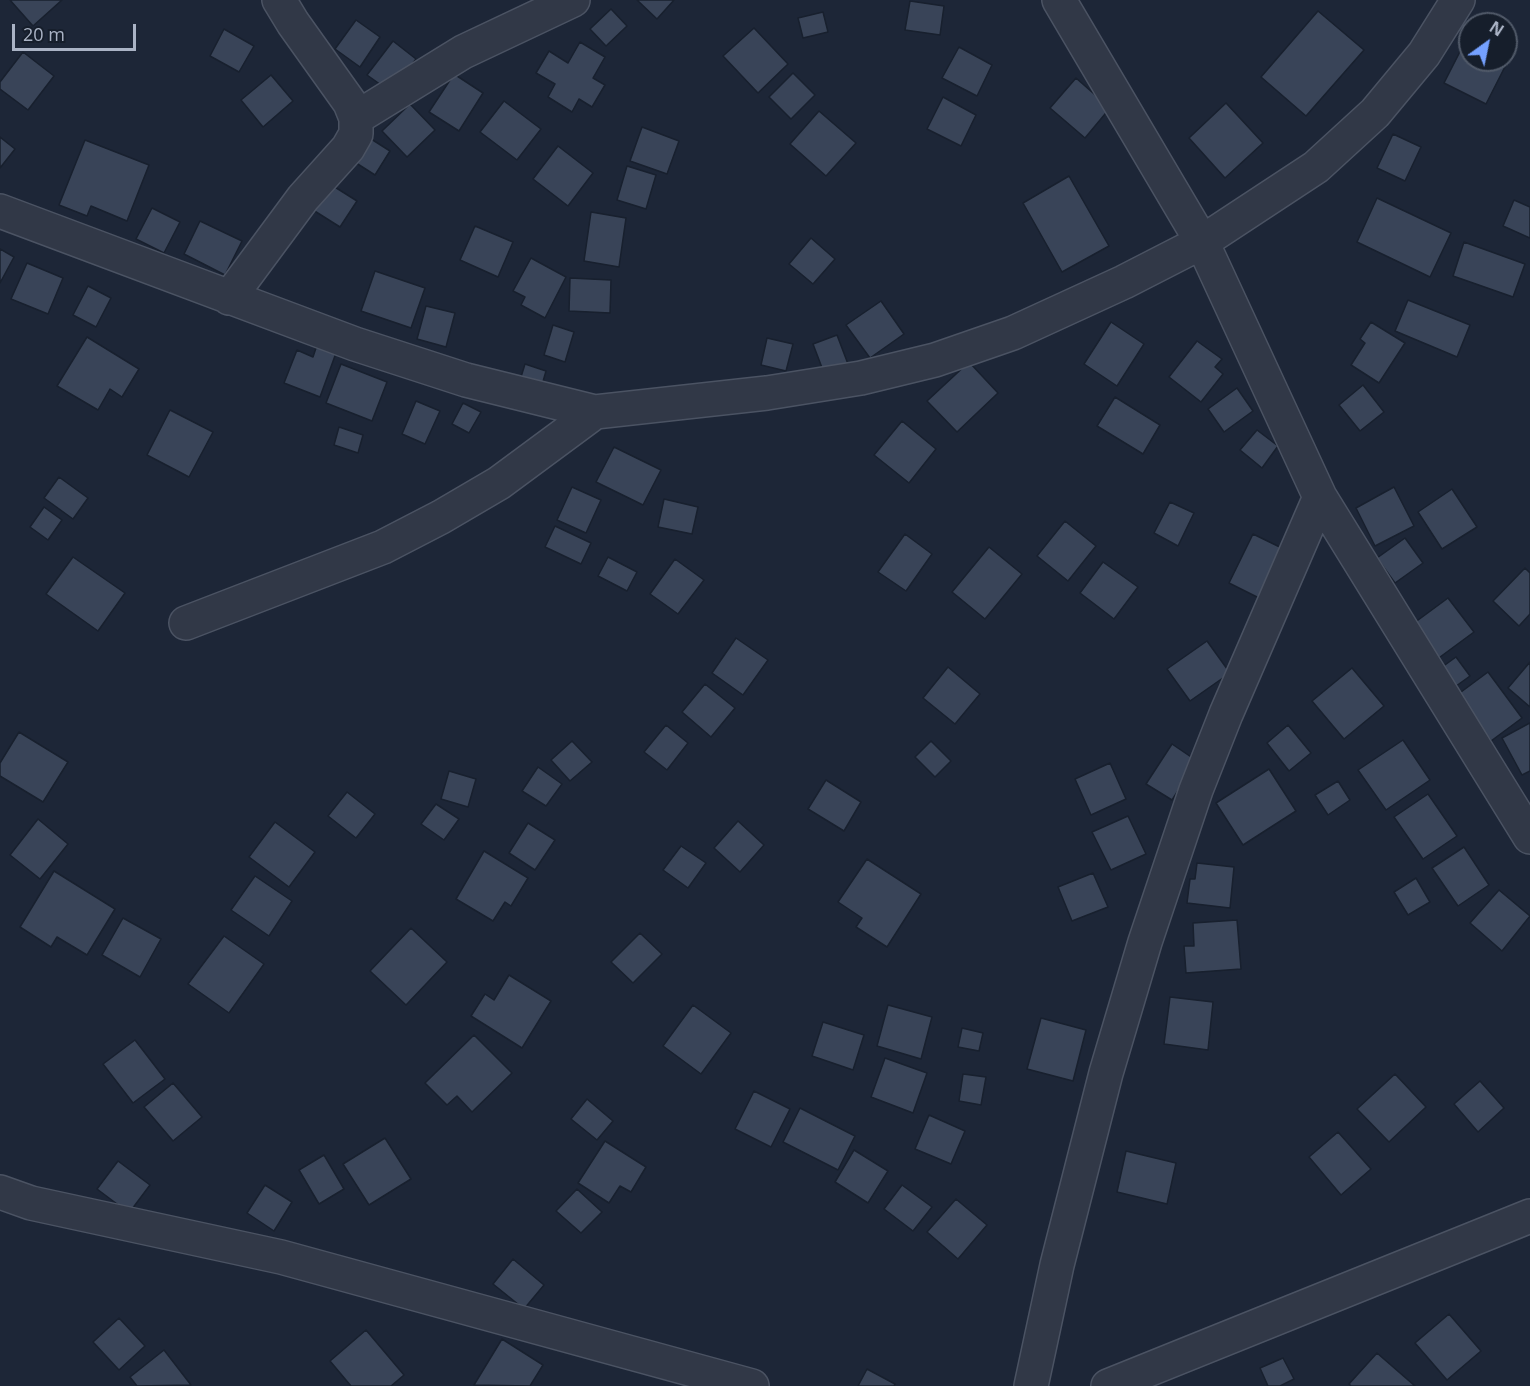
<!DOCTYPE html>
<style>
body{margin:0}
#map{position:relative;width:1530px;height:1386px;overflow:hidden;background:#1d2637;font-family:"Open Sans",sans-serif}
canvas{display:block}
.north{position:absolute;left:1458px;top:12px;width:60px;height:60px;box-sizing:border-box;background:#161e2b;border:2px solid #515a69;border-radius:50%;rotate:33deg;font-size:16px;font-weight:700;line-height:24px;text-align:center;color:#aab3c5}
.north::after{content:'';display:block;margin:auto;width:21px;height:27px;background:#75a1ff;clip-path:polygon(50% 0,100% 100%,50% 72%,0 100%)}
.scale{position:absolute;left:12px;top:24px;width:124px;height:27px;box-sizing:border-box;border:3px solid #aab3c5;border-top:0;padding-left:8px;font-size:18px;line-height:21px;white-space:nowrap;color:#aab3c5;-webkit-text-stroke:4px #161e2b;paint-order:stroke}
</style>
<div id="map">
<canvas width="1530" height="1386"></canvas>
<div class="north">N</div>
<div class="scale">20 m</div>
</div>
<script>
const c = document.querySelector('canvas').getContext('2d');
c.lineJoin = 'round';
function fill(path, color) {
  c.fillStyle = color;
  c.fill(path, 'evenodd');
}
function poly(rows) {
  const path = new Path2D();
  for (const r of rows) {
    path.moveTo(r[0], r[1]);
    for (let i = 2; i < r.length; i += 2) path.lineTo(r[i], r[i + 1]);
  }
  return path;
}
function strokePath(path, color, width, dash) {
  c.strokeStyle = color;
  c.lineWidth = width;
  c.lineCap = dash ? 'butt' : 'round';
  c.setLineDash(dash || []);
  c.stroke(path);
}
const building = poly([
 [10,0,62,0,33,26,10,0],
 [637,0,674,0,657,19,637,0],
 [910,1,944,6,940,35,905,30,910,1],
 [611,9,627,26,606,46,590,29,611,9],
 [1318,11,1364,50,1306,116,1261,77,1318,11],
 [823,12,828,32,803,38,798,18,823,12],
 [356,20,380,37,360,67,335,49,356,20],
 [754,28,788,64,758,93,723,56,754,28],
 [224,29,254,46,239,72,210,56,224,29],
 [1470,32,1470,60,1506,60,1506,42,1515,47,1486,104,1444,83,1470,32],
 [393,41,416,59,391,92,367,75,393,41],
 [580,42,605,57,593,78,605,85,592,107,579,99,572,112,548,97,555,84,536,73,549,51,568,63,580,42],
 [959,47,992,65,977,96,942,78,959,47],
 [23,52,54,76,28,110,0,89,0,82,23,52],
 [793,73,815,95,791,119,769,97,793,73],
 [454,74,483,93,459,131,429,112,454,74],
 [271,75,293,101,263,127,241,100,271,75],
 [1076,78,1110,108,1085,138,1050,108,1076,78],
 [943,97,976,115,961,146,927,129,943,97],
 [504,101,541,129,517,160,480,132,504,101],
 [1226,103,1263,143,1225,178,1189,138,1226,103],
 [410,104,435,130,407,157,382,131,410,104],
 [819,111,856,143,826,176,790,144,819,111],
 [642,127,679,141,667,174,630,161,642,127],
 [1393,134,1421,147,1405,181,1377,168,1393,134],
 [0,137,15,149,0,168,0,137],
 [368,137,390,151,375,175,353,161,368,137],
 [85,140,149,165,127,221,91,206,87,216,59,205,85,140],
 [558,146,593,173,568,206,533,179,558,146],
 [627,166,656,175,646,209,617,200,627,166],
 [1069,176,1109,246,1062,272,1023,203,1069,176],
 [330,184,357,201,340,227,313,210,330,184],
 [1377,198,1451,233,1430,277,1357,242,1377,198],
 [1514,200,1530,207,1530,238,1503,226,1514,200],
 [152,208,180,222,164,253,136,239,152,208],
 [591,212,626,218,619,267,584,261,591,212],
 [200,221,242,241,225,275,184,254,200,221],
 [475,226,513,242,498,277,460,260,475,226],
 [811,238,835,259,813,284,789,264,811,238],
 [1464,242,1525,264,1513,297,1453,276,1464,242],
 [0,249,14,257,0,283,0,249],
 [531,258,566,277,545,318,521,305,525,297,513,291,531,258],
 [27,263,63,278,48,314,11,299,27,263],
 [375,271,425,288,411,328,361,311,375,271],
 [570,278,611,280,610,313,569,311,570,278],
 [88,286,111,298,96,327,73,315,88,286],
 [1408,300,1470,325,1457,357,1395,331,1408,300],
 [881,301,904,334,870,358,846,325,881,301],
 [426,306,455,313,446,347,417,339,426,306],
 [1111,322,1144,344,1117,386,1084,364,1111,322],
 [1371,322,1405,343,1379,383,1351,365,1365,343,1360,339,1371,322],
 [553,325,574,332,565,362,544,355,553,325],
 [837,335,848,364,824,373,813,344,837,335],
 [87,337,139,369,122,397,110,389,98,410,57,386,87,337],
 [767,338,793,344,786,371,761,365,767,338],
 [1197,341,1222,359,1215,367,1223,374,1201,402,1169,377,1197,341],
 [317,345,336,353,320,397,284,383,297,350,313,357,317,345],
 [969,362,998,393,957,432,927,401,969,362],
 [341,364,387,382,372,421,326,403,341,364],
 [525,364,546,371,542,385,521,377,525,364],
 [1363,385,1384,412,1360,431,1339,405,1363,385],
 [1237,388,1253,411,1224,432,1208,409,1237,388],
 [1115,397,1160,425,1143,454,1097,426,1115,397],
 [416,401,440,411,425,444,402,434,416,401],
 [463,403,481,412,469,433,452,424,463,403],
 [170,410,213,432,189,477,147,455,170,410],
 [902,421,936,449,909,483,874,455,902,421],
 [339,427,363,435,358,453,334,445,339,427],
 [1257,430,1278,446,1262,468,1240,450,1257,430],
 [614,447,661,470,643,505,596,482,614,447],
 [59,477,88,498,73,519,44,498,59,477],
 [572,487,601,500,586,533,557,520,572,487],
 [1394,487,1414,526,1375,546,1356,508,1394,487],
 [1452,489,1477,527,1442,549,1418,512,1452,489],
 [664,499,698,507,692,534,658,527,664,499],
 [1170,502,1194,513,1178,546,1154,533,1170,502],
 [44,507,62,520,48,540,30,527,44,507],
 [1065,521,1096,546,1068,581,1037,556,1065,521],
 [555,526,591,543,581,564,545,547,555,526],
 [905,534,932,554,906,591,878,572,905,534],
 [1253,534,1290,552,1265,601,1229,583,1253,534],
 [1405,538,1423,563,1395,583,1377,558,1405,538],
 [989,547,1022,574,985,619,952,592,989,547],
 [73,557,125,593,98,631,46,594,73,557],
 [608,557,637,572,627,591,598,576,608,557],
 [675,559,704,580,678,614,650,594,675,559],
 [1103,562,1138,587,1114,619,1080,593,1103,562],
 [1525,568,1530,573,1530,614,1519,626,1493,601,1525,568],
 [1448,598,1474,632,1436,660,1410,626,1448,598],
 [736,638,768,660,743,695,712,673,736,638],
 [1207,641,1230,673,1190,701,1167,669,1207,641],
 [1456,657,1470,676,1452,689,1438,670,1456,657],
 [1530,662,1530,707,1508,688,1530,662],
 [948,667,980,694,955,724,923,698,948,667],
 [1352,668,1384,706,1344,739,1312,701,1352,668],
 [1488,672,1522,718,1491,741,1457,695,1488,672],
 [705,684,735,708,711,737,682,712,705,684],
 [1530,723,1530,771,1522,775,1502,738,1530,723],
 [666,725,688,743,667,770,644,752,666,725],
 [1288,725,1311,753,1289,771,1267,743,1288,725],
 [19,732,68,762,43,802,0,776,0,763,19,732],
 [1403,740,1430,780,1386,810,1358,770,1403,740],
 [572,741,592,762,570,781,551,760,572,741],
 [931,741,951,761,935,777,915,757,931,741],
 [1172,744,1197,761,1172,800,1146,784,1172,744],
 [1110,763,1126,799,1091,815,1075,779,1110,763],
 [538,767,562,784,546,806,522,791,538,767],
 [1269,769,1296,811,1243,845,1216,803,1269,769],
 [449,771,476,779,468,807,441,799,449,771],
 [826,780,861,802,844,831,808,809,826,780],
 [1338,781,1350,800,1328,815,1315,795,1338,781],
 [347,792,375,814,356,838,328,816,347,792],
 [1428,794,1457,836,1423,859,1394,817,1428,794],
 [436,804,459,819,444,840,421,824,436,804],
 [1128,816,1146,854,1111,870,1092,832,1128,816],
 [38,819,68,844,40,879,10,855,38,819],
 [738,821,764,845,740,872,714,848,738,821],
 [275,822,315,852,289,887,249,857,275,822],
 [528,823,555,840,535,870,509,853,528,823],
 [681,846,706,863,688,888,663,870,681,846],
 [1464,847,1489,885,1458,906,1432,868,1464,847],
 [484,851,528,878,511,906,505,902,493,921,456,899,484,851],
 [867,859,921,894,887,947,856,927,862,918,838,902,867,859],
 [1197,863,1234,867,1230,908,1187,903,1190,879,1195,879,1197,863],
 [54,871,115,909,87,955,57,937,51,947,20,927,54,871],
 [1093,873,1108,907,1072,921,1058,887,1093,873],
 [255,876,292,901,269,936,231,910,255,876],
 [1416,878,1430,902,1408,915,1394,892,1416,878],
 [1499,890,1530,916,1502,951,1470,923,1499,890],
 [123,918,161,939,140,977,102,955,123,918],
 [1237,920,1241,969,1186,973,1184,946,1194,946,1193,923,1237,920],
 [411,928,447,962,406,1005,370,971,411,928],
 [640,933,662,954,633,983,611,962,640,933],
 [224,936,264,964,229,1013,188,984,224,936],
 [509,975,551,1001,522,1048,471,1016,485,994,494,1000,509,975],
 [1170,997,1213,1002,1208,1050,1164,1044,1170,997],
 [693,1005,731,1033,701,1074,663,1046,693,1005],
 [888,1005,932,1017,921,1059,877,1046,888,1005],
 [1041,1018,1086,1030,1073,1081,1027,1069,1041,1018],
 [823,1022,864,1035,853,1070,812,1056,823,1022],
 [962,1028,983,1033,979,1051,958,1047,962,1028],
 [474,1035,512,1073,472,1112,457,1096,447,1105,425,1083,474,1035],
 [135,1040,165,1079,133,1103,103,1064,135,1040],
 [885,1058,927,1073,913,1113,871,1097,885,1058],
 [963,1074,986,1077,981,1105,959,1101,963,1074],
 [1395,1074,1426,1107,1389,1142,1357,1109,1395,1074],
 [1480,1081,1504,1108,1478,1132,1454,1104,1480,1081],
 [173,1083,202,1117,173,1141,144,1107,173,1083],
 [754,1091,790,1109,771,1147,735,1129,754,1091],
 [587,1099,613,1121,597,1140,571,1119,587,1099],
 [800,1108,855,1136,838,1170,783,1142,800,1108],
 [929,1115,965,1131,951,1164,915,1149,929,1115],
 [1338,1132,1371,1169,1341,1195,1309,1157,1338,1132],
 [385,1138,411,1179,369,1205,343,1164,385,1138],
 [605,1141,646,1167,631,1192,620,1186,609,1203,578,1183,605,1141],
 [854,1150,888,1171,868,1203,835,1182,854,1150],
 [1126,1151,1176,1163,1167,1204,1117,1192,1126,1151],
 [324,1155,344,1189,319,1204,299,1170,324,1155],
 [118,1161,150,1185,129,1213,97,1189,118,1161],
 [265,1185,292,1202,274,1231,247,1213,265,1185],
 [902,1185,932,1207,913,1231,884,1209,902,1185],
 [577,1189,602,1212,581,1233,556,1211,577,1189],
 [956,1199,987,1225,958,1259,927,1232,956,1199],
 [513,1259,544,1285,524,1309,493,1284,513,1259],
 [1449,1314,1481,1351,1447,1380,1415,1343,1449,1314],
 [119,1318,145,1346,119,1370,93,1342,119,1318],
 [366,1330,404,1375,391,1386,351,1386,330,1361,366,1330],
 [502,1339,543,1365,530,1386,474,1385,502,1339],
 [164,1350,191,1385,137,1386,130,1377,164,1350],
 [1377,1353,1415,1386,1351,1386,1349,1384,1377,1353],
 [1283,1358,1294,1379,1280,1386,1268,1386,1260,1368,1283,1358],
 [867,1369,895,1384,894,1386,858,1386,867,1369]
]);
fill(building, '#394458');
strokePath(building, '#18202e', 1.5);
const street = poly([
 [1059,0,1202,242,1320,497,1530,837],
 [356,118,463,52,573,0],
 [0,211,355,344,466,380,595,412,767,393,861,378,935,360,1013,333,1124,282,1202,242,1316,167,1375,113,1424,54,1458,0],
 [229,298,303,198,348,148,356,134,356,118,350,103,293,23,279,0],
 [186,623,383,547,441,517,499,483,595,412],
 [0,1192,31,1203,281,1257,752,1386],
 [1031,1386,1057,1265,1106,1073,1145,942,1196,790,1226,714,1320,497],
 [1108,1386,1530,1216]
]);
strokePath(street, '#4b5363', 36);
strokePath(street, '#313847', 33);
</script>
